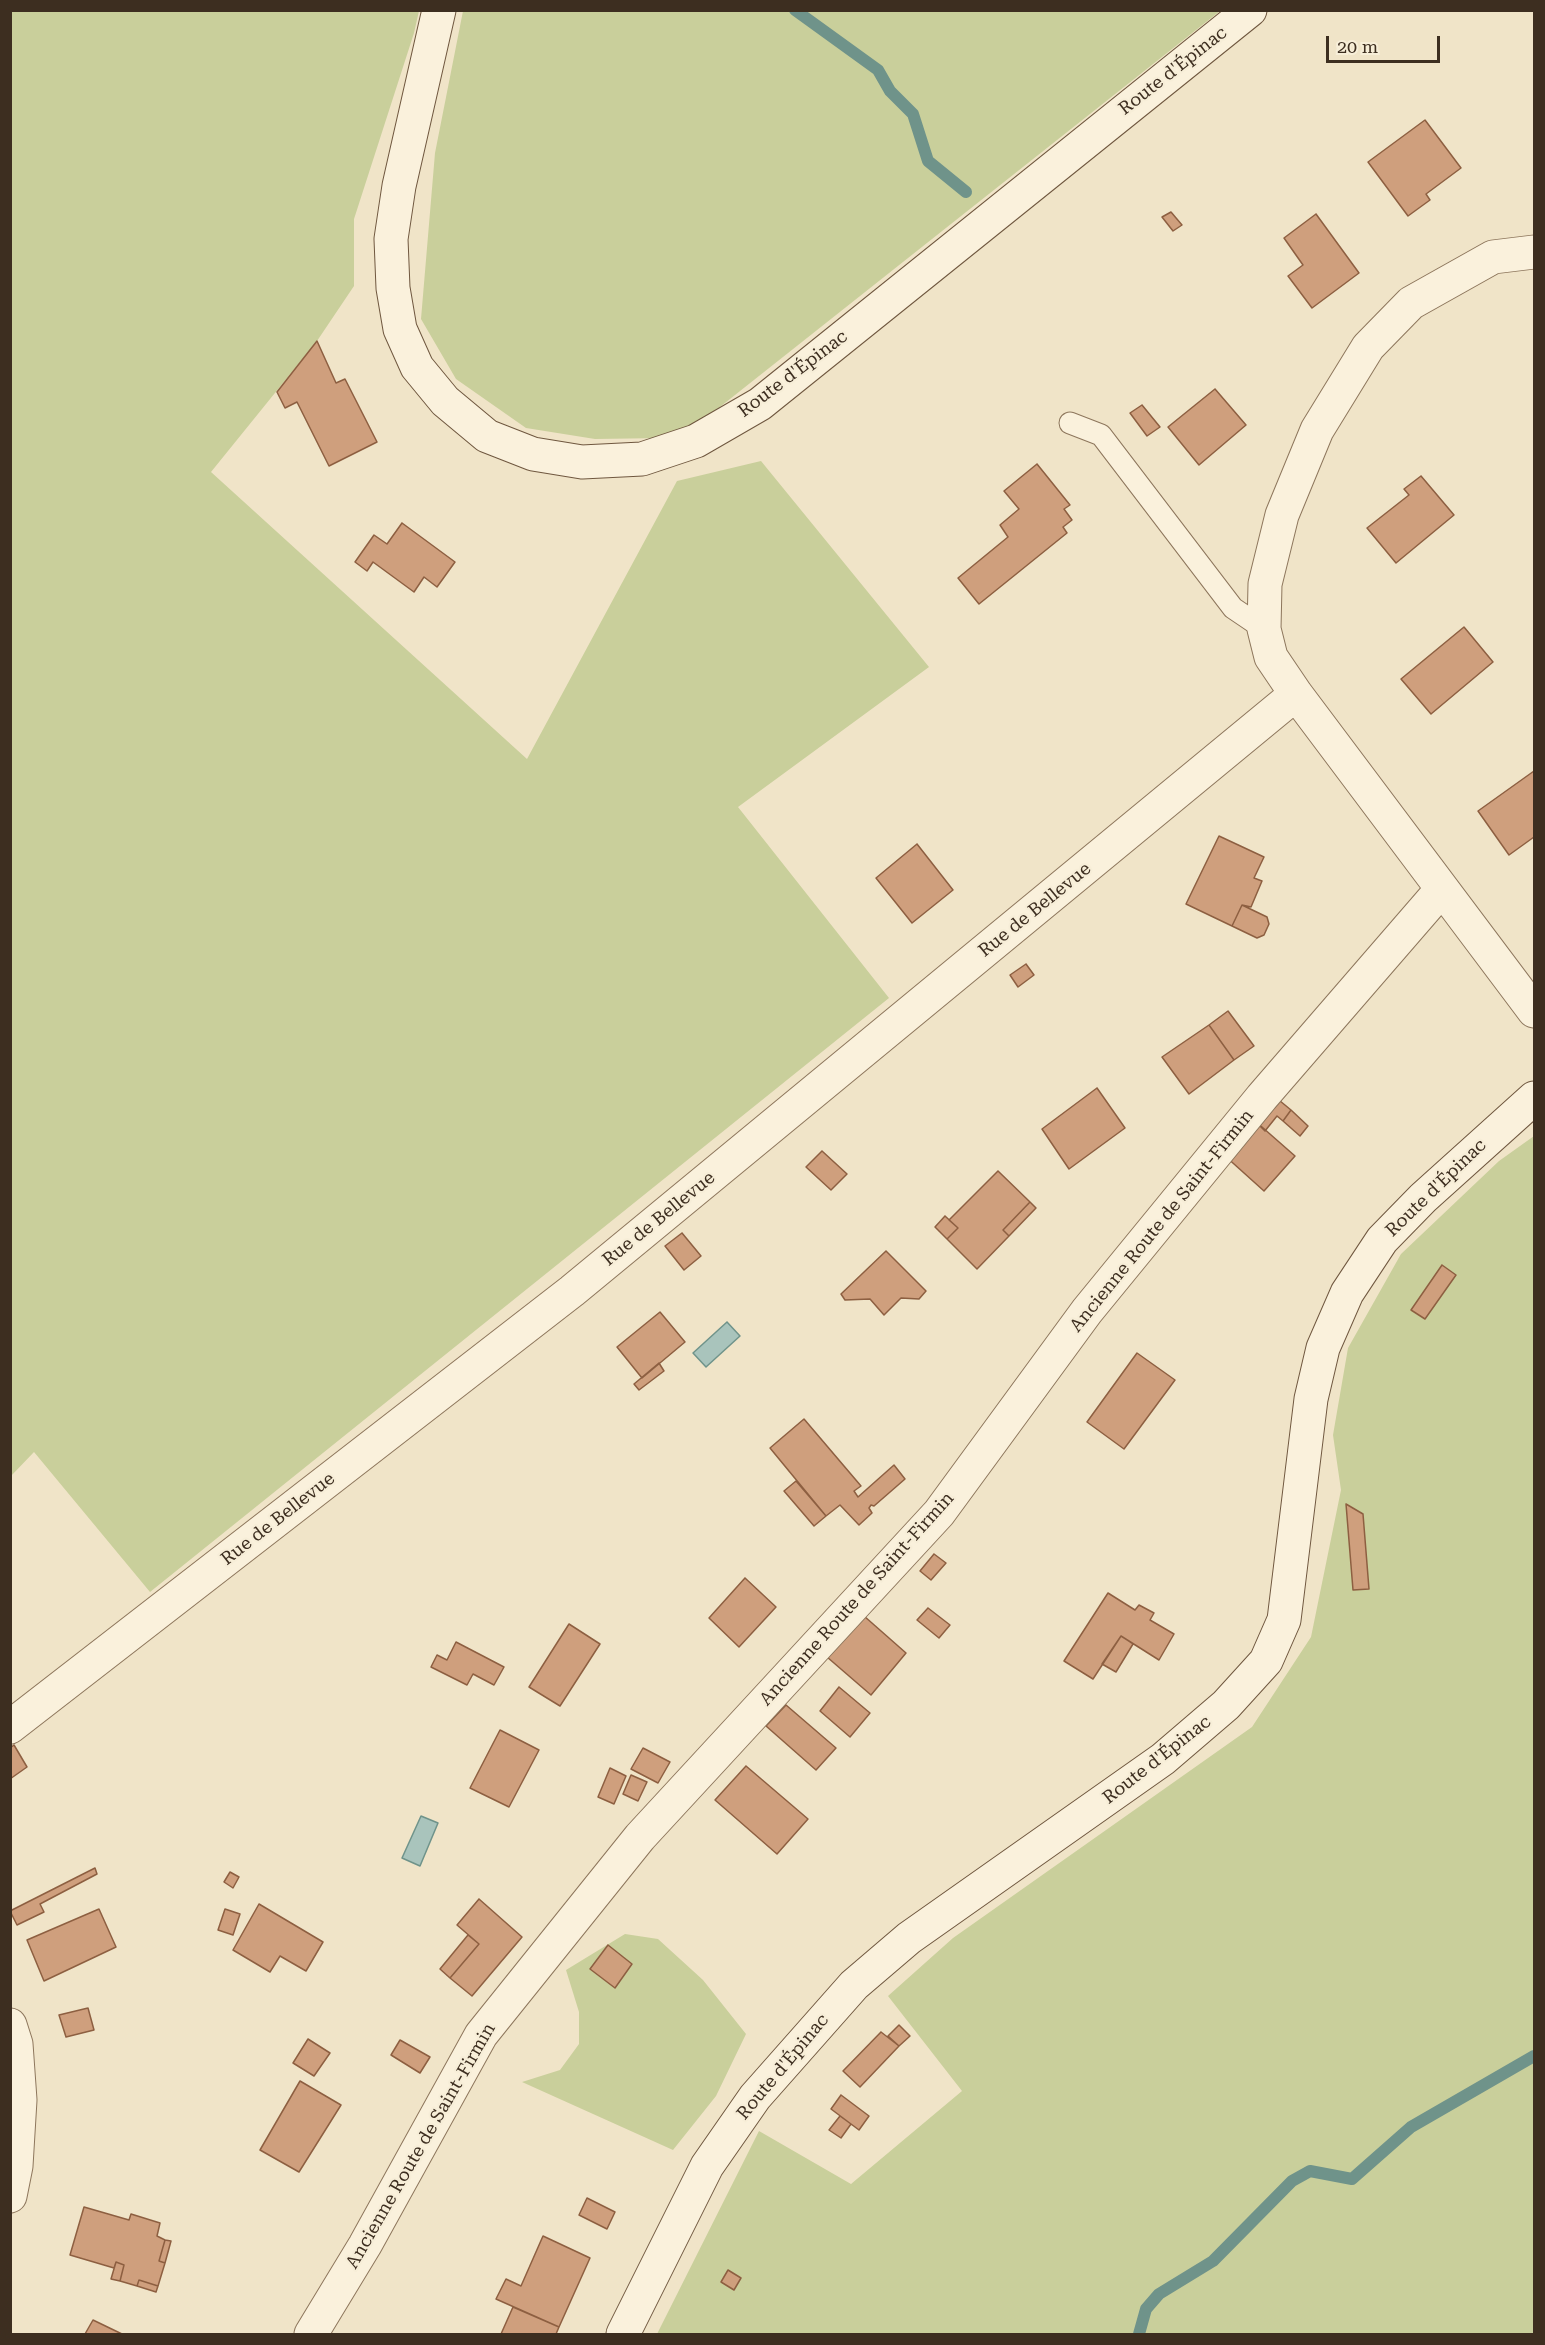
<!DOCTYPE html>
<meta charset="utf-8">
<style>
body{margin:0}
#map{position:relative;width:1545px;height:2345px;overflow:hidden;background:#f0e4c8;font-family:"Roboto Serif",serif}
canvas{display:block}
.frame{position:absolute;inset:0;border:12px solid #3d2e20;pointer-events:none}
.scale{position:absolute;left:1326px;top:36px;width:114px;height:27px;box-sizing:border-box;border:3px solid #3d2e20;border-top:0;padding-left:8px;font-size:18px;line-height:21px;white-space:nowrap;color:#3d2e20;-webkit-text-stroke:4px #f7eed8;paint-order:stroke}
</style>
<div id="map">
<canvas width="1545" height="2345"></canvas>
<div class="frame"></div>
<div class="scale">20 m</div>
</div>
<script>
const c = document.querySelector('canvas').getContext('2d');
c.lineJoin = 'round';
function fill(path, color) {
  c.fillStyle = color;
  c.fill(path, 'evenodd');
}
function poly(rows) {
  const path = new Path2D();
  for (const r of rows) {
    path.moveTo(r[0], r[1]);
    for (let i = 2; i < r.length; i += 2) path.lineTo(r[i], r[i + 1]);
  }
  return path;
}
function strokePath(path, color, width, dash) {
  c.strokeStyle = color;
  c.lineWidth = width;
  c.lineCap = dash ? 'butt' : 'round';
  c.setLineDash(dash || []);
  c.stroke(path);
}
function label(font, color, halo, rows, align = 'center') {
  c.font = font + ' "Roboto Serif",serif';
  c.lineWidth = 4.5;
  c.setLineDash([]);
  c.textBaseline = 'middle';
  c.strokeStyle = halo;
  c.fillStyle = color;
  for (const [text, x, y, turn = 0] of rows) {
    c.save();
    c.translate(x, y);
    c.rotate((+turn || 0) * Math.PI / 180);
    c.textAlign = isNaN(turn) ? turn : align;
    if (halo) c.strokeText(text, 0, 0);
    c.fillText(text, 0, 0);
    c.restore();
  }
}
fill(poly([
 [11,11,419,11,414,33,354,219,354,286,317,341,211,472,527,759,677,481,761,461,929,667,738,807,889,998,150,1592,34,1452,11,1476],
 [463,11,1220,11,711,414,665,438,595,439,526,428,456,379,421,319,435,153],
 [1534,1136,1534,2334,657,2334,759,2131,851,2184,962,2091,888,1996,953,1938,1252,1727,1311,1637,1341,1490,1333,1435,1348,1348,1401,1254,1499,1161],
 [625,1934,658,1939,703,1980,746,2034,716,2096,673,2150,522,2082,560,2070,579,2044,579,2012,566,1970]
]), '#c9cf9b');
const water = poly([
 [727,1322,740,1336,706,1367,693,1353,727,1322],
 [421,1816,438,1823,420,1866,402,1858,421,1816]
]);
fill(water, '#a9c4bc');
strokePath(water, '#6f938a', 1.5);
strokePath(poly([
 [795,10,878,70,890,91,913,114,928,161,966,192],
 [1139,2334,1146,2309,1159,2294,1213,2261,1292,2181,1310,2171,1352,2179,1411,2127,1534,2056]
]), '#6f938a', 12);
const building = poly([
 [1425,120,1461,168,1426,194,1430,200,1408,216,1368,162,1425,120],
 [1171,212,1182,225,1173,231,1162,217,1171,212],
 [1316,214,1359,273,1312,308,1288,276,1303,265,1284,238,1316,214],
 [317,341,336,383,345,379,377,442,329,466,297,402,285,408,277,392,317,341],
 [1215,389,1246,425,1199,465,1168,427,1215,389],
 [1142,405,1160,427,1147,436,1130,413,1142,405],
 [1037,464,1070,505,1064,509,1072,520,1063,527,1067,533,979,604,958,578,1008,537,1000,525,1019,509,1004,491,1037,464],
 [1421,476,1454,515,1396,563,1367,528,1409,495,1404,489,1421,476],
 [402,523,455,562,437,587,424,577,414,592,373,562,367,571,355,562,374,535,387,544,402,523],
 [1464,627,1493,662,1431,714,1401,679,1464,627],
 [1534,771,1534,837,1509,855,1478,811,1534,771],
 [1219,836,1264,857,1254,878,1262,881,1251,907,1242,905,1232,926,1186,904,1219,836],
 [917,844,953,890,912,923,876,878,917,844],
 [1242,905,1267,917,1269,924,1264,935,1257,938,1232,926,1242,905],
 [1026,964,1034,975,1018,987,1010,975,1026,964],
 [1228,1011,1254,1046,1234,1060,1209,1025,1228,1011],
 [1209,1025,1234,1060,1189,1094,1162,1057,1209,1025],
 [1097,1088,1125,1128,1069,1169,1042,1129,1097,1088],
 [1274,1096,1291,1110,1283,1121,1277,1116,1265,1131,1254,1120,1274,1096],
 [1291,1110,1308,1126,1300,1136,1283,1121,1291,1110],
 [1254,1120,1295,1156,1264,1191,1224,1155,1254,1120],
 [822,1151,847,1174,831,1190,806,1167,822,1151],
 [998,1171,1030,1202,1003,1230,1009,1236,977,1269,947,1239,958,1228,949,1220,998,1171],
 [1030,1202,1036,1208,1009,1236,1003,1230,1030,1202],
 [945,1216,958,1228,947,1239,935,1227,945,1216],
 [682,1233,701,1256,684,1270,665,1246,682,1233],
 [886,1251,926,1291,919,1299,901,1298,884,1315,870,1299,845,1300,841,1294,886,1251],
 [1442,1265,1456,1275,1425,1319,1411,1310,1442,1265],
 [660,1312,685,1342,642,1378,617,1347,660,1312],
 [1137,1353,1175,1380,1124,1449,1087,1422,1137,1353],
 [659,1363,664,1371,639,1390,634,1384,659,1363],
 [804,1419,861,1486,854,1491,858,1497,894,1465,905,1479,874,1506,871,1505,869,1508,872,1513,859,1525,840,1505,826,1516,770,1448,804,1419],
 [796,1481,826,1516,814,1526,784,1491,796,1481],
 [1346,1504,1363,1514,1369,1589,1353,1590,1346,1504],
 [934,1554,946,1563,931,1580,920,1571,934,1554],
 [745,1578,776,1607,739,1647,709,1618,745,1578],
 [1108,1593,1135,1610,1139,1605,1154,1613,1150,1620,1174,1634,1159,1660,1121,1636,1093,1679,1064,1661,1108,1593],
 [928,1608,950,1625,939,1638,917,1620,928,1608],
 [864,1616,906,1653,871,1695,827,1657,864,1616],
 [569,1624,600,1644,560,1706,529,1687,569,1624],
 [1121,1636,1133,1644,1116,1672,1102,1664,1121,1636],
 [456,1642,504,1667,494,1685,473,1674,467,1685,431,1667,437,1655,447,1660,456,1642],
 [839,1687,870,1713,850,1737,820,1711,839,1687],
 [786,1705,836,1748,816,1770,766,1726,786,1705],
 [500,1730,539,1750,509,1807,470,1788,500,1730],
 [14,1745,27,1767,10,1779,10,1748,14,1745],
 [643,1748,670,1762,658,1783,631,1769,643,1748],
 [746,1766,808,1819,777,1854,715,1800,746,1766],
 [610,1768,626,1776,614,1804,598,1797,610,1768],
 [631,1775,647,1782,638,1801,623,1794,631,1775],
 [95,1868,97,1874,40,1904,44,1912,17,1925,10,1911,95,1868],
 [230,1872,239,1877,233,1888,224,1882,230,1872],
 [479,1899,522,1937,472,1996,450,1978,479,1944,457,1925,479,1899],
 [259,1904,323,1942,306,1971,280,1956,270,1972,233,1950,259,1904],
 [99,1909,116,1947,44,1981,27,1940,99,1909],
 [225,1909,240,1914,233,1935,218,1930,225,1909],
 [468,1935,479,1944,450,1978,440,1969,468,1935],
 [608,1945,632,1964,615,1988,590,1969,608,1945],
 [88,2008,94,2030,66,2037,59,2015,88,2008],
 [899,2025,910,2036,899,2046,888,2036,899,2025],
 [881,2032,899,2046,860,2087,843,2071,881,2032],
 [308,2039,330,2053,314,2076,293,2063,308,2039],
 [400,2040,430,2057,420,2073,391,2055,400,2040],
 [300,2081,341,2105,299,2172,260,2150,300,2081],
 [841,2095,869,2116,859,2130,831,2109,841,2095],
 [840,2116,851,2124,841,2138,829,2130,840,2116],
 [587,2198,615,2212,607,2229,579,2215,587,2198],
 [84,2207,129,2220,131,2214,160,2223,157,2236,165,2240,159,2261,165,2263,158,2286,139,2280,137,2286,120,2281,124,2265,116,2262,114,2268,70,2255,84,2207],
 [543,2236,590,2258,559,2327,496,2299,506,2279,521,2286,543,2236],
 [165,2240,171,2241,165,2263,159,2261,165,2240],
 [116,2262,124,2265,120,2281,111,2279,116,2262],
 [728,2270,741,2278,734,2290,721,2282,728,2270],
 [139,2280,158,2286,156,2292,137,2286,139,2280],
 [513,2307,559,2327,556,2334,501,2334,513,2307],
 [93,2320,122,2334,85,2334,93,2320]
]);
fill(building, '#cf9f7d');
strokePath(building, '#8d5f41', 1.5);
const service = poly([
 [1070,423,1101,435,1233,608,1264,629]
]);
const minor = poly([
 [1534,252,1493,257,1411,303,1368,347,1317,430,1282,515,1265,584,1264,629,1271,657,1296,694,1534,1011],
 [10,1727,572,1291,1296,694],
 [10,2025,16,2044,20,2100,16,2166,10,2196],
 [311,2334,365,2245,481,2035,640,1837,939,1513,1087,1311,1262,1097,1442,889]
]);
const secondary = poly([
 [439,10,399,186,391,239,393,288,400,329,417,367,445,401,487,436,533,454,582,462,642,459,696,441,760,404,1250,10],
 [623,2334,707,2166,755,2097,854,1985,909,1938,1163,1759,1226,1705,1266,1661,1284,1620,1311,1399,1323,1348,1347,1293,1382,1240,1423,1198,1534,1098]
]);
strokePath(service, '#8d765c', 23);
strokePath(minor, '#8d765c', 35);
strokePath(secondary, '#6f573f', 35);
strokePath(service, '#faf1dc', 21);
strokePath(minor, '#faf1dc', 33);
strokePath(secondary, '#faf1dc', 33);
label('18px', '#3d2e20', '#f7eed8', [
 ["Route d'Épinac",1173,71,-38],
 ["Route d'Épinac",793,374,-37],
 ["Rue de Bellevue",1035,910,-39],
 ["Route d'Épinac",1436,1188,-44],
 ["Rue de Bellevue",659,1219,-39],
 ["Ancienne Route de Saint-Firmin",1162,1221,-51],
 ["Rue de Bellevue",278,1519,-38],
 ["Ancienne Route de Saint-Firmin",857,1599,-48],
 ["Route d'Épinac",1157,1760,-38],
 ["Route d'Épinac",783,2067,-50],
 ["Ancienne Route de Saint-Firmin",421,2146,-60]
]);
</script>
